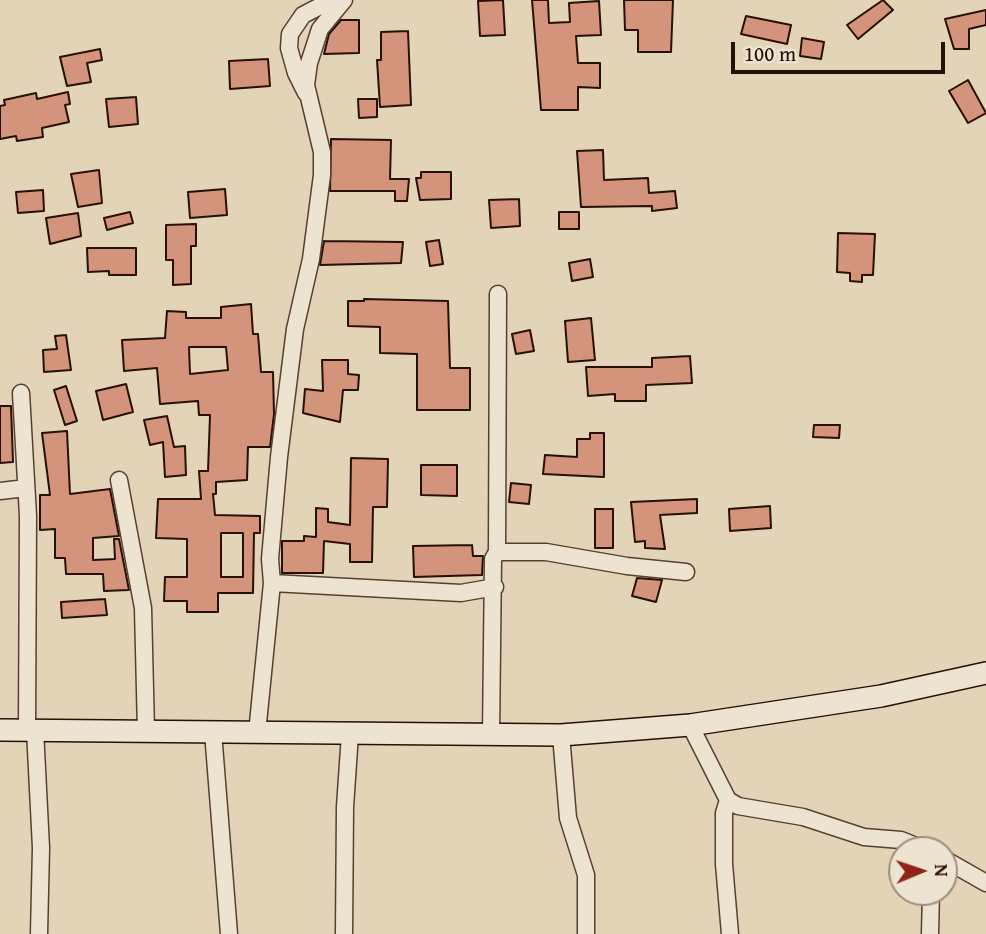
<!DOCTYPE html>
<style>
body{margin:0}
#map{position:relative;width:986px;height:934px;overflow:hidden;background:#e3d4b8;font-family:"Gentium Book Plus",serif}
canvas{display:block}
.north{position:absolute;left:888px;top:836px;width:70px;height:70px;box-sizing:border-box;background:#ede3d1;border:2px solid #9e8e7f;border-radius:50%;rotate:88deg;font-size:19px;font-weight:700;line-height:28px;text-align:center;color:#270f05}
.north::after{content:'';display:block;margin:auto;width:24px;height:32px;background:#8f2418;clip-path:polygon(50% 0,100% 100%,50% 72%,0 100%)}
.scale{position:absolute;left:731px;top:42px;width:214px;height:32px;box-sizing:border-box;border:4px solid #270f05;border-top:0;padding-left:9px;font-size:21px;line-height:24px;white-space:nowrap;color:#270f05;-webkit-text-stroke:5px #ede3d1;paint-order:stroke}
</style>
<div id="map">
<canvas width="986" height="934"></canvas>
<div class="north">N</div>
<div class="scale">100 m</div>
</div>
<script>
const c = document.querySelector('canvas').getContext('2d');
c.lineJoin = 'round';
function fill(path, color) {
  c.fillStyle = color;
  c.fill(path, 'evenodd');
}
function poly(rows) {
  const path = new Path2D();
  for (const r of rows) {
    path.moveTo(r[0], r[1]);
    for (let i = 2; i < r.length; i += 2) path.lineTo(r[i], r[i + 1]);
  }
  return path;
}
function strokePath(path, color, width, dash) {
  c.strokeStyle = color;
  c.lineWidth = width;
  c.lineCap = dash ? 'butt' : 'round';
  c.setLineDash(dash || []);
  c.stroke(path);
}
const building = poly([
 [503,0,505,35,480,36,478,1,503,0],
 [532,0,548,0,549,23,570,22,569,3,599,1,601,35,576,36,578,63,600,63,600,88,578,87,578,110,541,110,532,0],
 [624,0,673,0,671,52,638,52,638,30,625,30,624,0],
 [883,0,893,10,858,39,847,25,883,0],
 [986,10,986,25,969,29,969,49,954,49,945,19,986,10],
 [746,16,791,25,787,44,741,34,746,16],
 [341,20,359,20,359,53,324,54,329,34,341,20],
 [408,31,411,105,380,107,377,60,381,60,381,32,408,31],
 [802,38,824,42,821,59,800,56,802,38],
 [100,49,102,60,87,63,91,82,67,86,60,57,100,49],
 [268,59,270,86,230,89,229,61,268,59],
 [968,80,986,113,968,123,949,91,968,80],
 [68,92,70,104,65,105,69,122,42,128,43,137,17,141,16,136,0,139,0,106,5,105,4,100,36,93,37,99,68,92],
 [136,97,138,124,109,127,106,99,136,97],
 [358,99,377,99,377,117,359,118,358,99],
 [331,139,391,140,390,179,409,179,407,201,395,201,395,191,330,191,331,139],
 [603,150,604,180,648,178,649,193,675,191,677,208,652,211,652,206,581,207,577,151,603,150],
 [99,170,102,203,78,207,71,174,99,170],
 [421,172,451,172,451,199,420,200,416,178,421,178,421,172],
 [225,189,227,215,190,218,188,192,225,189],
 [43,190,44,211,18,213,16,192,43,190],
 [519,199,520,226,491,228,489,200,519,199],
 [130,212,133,223,107,230,104,218,130,212],
 [559,212,579,212,579,229,559,229,559,212],
 [78,213,81,236,50,244,46,218,78,213],
 [196,224,196,246,191,246,191,284,173,285,173,260,166,260,166,225,196,224],
 [838,233,875,234,873,275,862,275,862,282,850,281,850,273,837,272,838,233],
 [439,240,443,264,430,266,426,242,439,240],
 [324,241,403,242,401,263,320,265,324,241],
 [87,248,136,248,136,275,109,275,109,271,88,272,87,248],
 [590,259,593,277,572,281,569,263,590,259],
 [364,299,448,301,450,368,470,368,470,410,417,410,417,354,380,353,380,327,348,326,348,301,364,301,364,299],
 [251,304,253,334,258,334,261,372,273,372,274,414,270,447,248,447,247,480,216,482,216,494,213,494,215,515,260,516,260,533,254,533,253,593,218,593,218,612,187,612,187,601,164,601,165,577,187,577,187,539,156,538,158,499,201,499,199,471,208,471,210,415,199,415,198,401,160,404,157,368,124,371,122,340,165,338,167,311,186,312,186,318,221,318,221,307,251,304],
 [189,347,226,347,228,370,190,374,189,347],
 [221,533,243,533,243,577,221,577,221,533],
 [591,318,595,360,568,362,565,321,591,318],
 [530,330,534,351,516,354,512,334,530,330],
 [66,335,71,370,44,372,43,350,57,349,55,336,66,335],
 [690,356,692,383,646,385,646,401,615,401,615,394,588,396,586,367,652,367,652,358,690,356],
 [322,360,348,360,348,374,359,375,358,390,343,390,340,422,303,413,305,389,323,391,322,360],
 [126,384,133,412,103,420,96,391,126,384],
 [66,386,77,421,65,425,54,390,66,386],
 [0,406,11,406,13,462,0,463,0,406],
 [167,416,174,447,185,446,186,475,165,477,163,442,150,445,144,420,167,416],
 [814,425,840,425,839,438,813,437,814,425],
 [67,431,70,494,110,489,119,536,93,538,93,560,115,559,114,539,119,539,129,590,104,591,103,574,66,574,65,558,55,558,55,529,40,530,40,495,50,495,42,433,67,431],
 [590,433,604,433,604,477,543,474,545,455,577,457,577,439,590,439,590,433],
 [351,458,388,459,387,507,373,507,372,562,350,562,350,544,324,541,323,573,282,573,282,541,304,541,304,536,316,537,316,508,328,509,328,522,350,525,351,458],
 [421,465,457,465,457,496,421,495,421,465],
 [511,483,531,485,529,504,509,502,511,483],
 [697,499,697,513,660,515,665,549,645,548,645,541,635,542,631,502,697,499],
 [770,506,771,528,730,531,729,509,770,506],
 [595,509,613,509,613,548,595,548,595,509],
 [472,545,473,556,483,556,482,575,414,577,413,546,472,545],
 [637,578,662,580,656,602,632,596,637,578],
 [105,599,107,615,62,618,61,602,105,599]
]);
fill(building, '#d4937b');
strokePath(building, '#270f05', 2);
const street = poly([
 [306,93,296,73,289,48,290,34,303,15,332,0],
 [21,393,28,516,27,730],
 [119,480,143,608,146,732],
 [0,491,26,488],
 [497,552,498,294],
 [272,583,461,593,495,587],
 [690,725,728,800,738,806,803,817,864,837,901,840,926,850],
 [35,730,41,848,39,934],
 [213,732,229,934],
 [257,733,272,583,270,559,279,457,295,329,311,259,322,175,322,152,306,85,309,63,320,29,344,0],
 [561,735,568,818,586,875,586,934],
 [491,736,493,559,497,552,546,552,627,566,686,572],
 [728,800,724,813,724,864,730,934],
 [944,859,986,883],
 [344,934,345,807,350,734],
 [930,934,931,892]
]);
const secondary = poly([
 [0,730,561,735,690,725,881,696,986,673]
]);
strokePath(street, '#564032', 19);
strokePath(secondary, '#270f05', 24);
strokePath(street, '#ede3d1', 16);
strokePath(secondary, '#ede3d1', 21);
</script>
